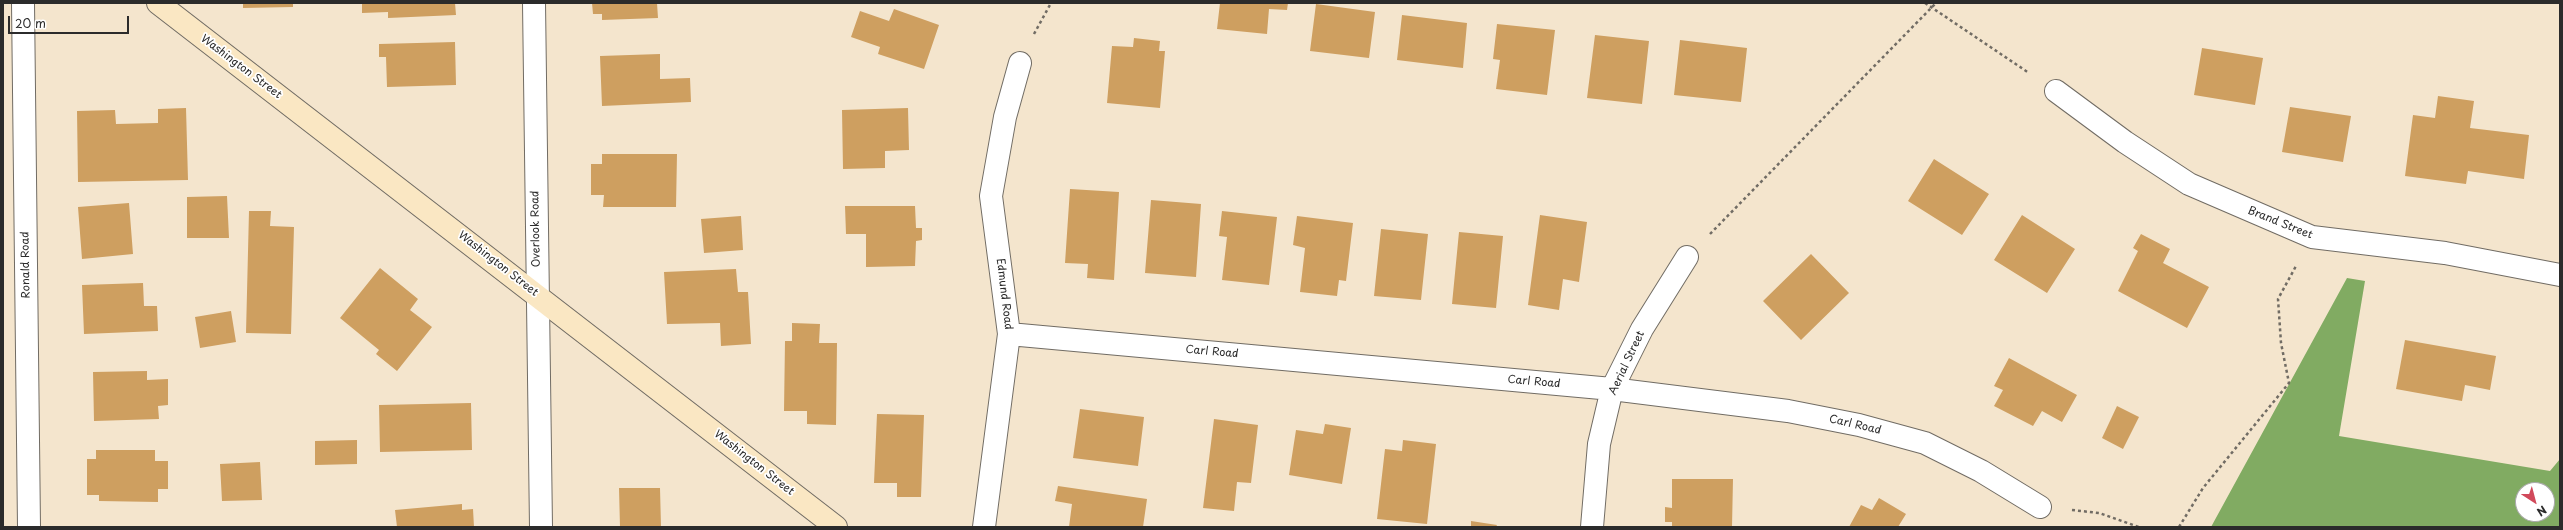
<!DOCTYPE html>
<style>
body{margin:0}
#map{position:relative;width:2563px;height:530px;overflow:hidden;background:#f4e5cd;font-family:"Playpen Sans",sans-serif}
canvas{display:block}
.frame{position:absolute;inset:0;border:4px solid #2b2b2b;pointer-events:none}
.north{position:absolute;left:2515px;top:482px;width:40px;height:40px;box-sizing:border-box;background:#fff;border:1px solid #aaa;border-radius:50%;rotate:144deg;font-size:11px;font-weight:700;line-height:16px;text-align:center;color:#2b2b2b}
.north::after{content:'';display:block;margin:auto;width:14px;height:18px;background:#d1495b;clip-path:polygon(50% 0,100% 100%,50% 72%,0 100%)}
.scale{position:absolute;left:8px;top:16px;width:121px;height:18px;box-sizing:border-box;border:2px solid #2b2b2b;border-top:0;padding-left:5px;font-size:12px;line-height:14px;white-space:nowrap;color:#2b2b2b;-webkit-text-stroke:3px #fff;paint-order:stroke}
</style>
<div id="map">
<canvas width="2563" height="530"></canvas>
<div class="frame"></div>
<div class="north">N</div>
<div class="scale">20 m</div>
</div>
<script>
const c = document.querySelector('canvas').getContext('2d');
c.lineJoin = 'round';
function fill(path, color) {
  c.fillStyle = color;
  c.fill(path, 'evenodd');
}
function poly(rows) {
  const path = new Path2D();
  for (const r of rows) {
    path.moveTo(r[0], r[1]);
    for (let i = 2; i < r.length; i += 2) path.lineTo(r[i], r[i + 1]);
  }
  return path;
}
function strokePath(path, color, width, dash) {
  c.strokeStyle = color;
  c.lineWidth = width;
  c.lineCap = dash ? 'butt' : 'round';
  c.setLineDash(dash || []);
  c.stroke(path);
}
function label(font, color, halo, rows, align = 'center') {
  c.font = font + ' "Playpen Sans",sans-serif';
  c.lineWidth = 3.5;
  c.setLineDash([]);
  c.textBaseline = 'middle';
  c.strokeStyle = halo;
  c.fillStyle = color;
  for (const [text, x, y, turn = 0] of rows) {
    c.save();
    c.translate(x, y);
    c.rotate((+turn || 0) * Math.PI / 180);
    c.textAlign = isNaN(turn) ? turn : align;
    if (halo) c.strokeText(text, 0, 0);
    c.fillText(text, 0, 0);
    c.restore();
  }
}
fill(poly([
 [2347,278,2365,281,2339,436,2550,471,2560,459,2560,527,2211,527],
 [2523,490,2547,490,2547,514,2523,514]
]), '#81ab62');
fill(poly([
 [243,3,293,3,293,7,243,8],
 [362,3,455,3,456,15,388,18,388,12,362,13],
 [592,3,657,3,658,18,602,20,602,14,593,14],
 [1220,3,1288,3,1287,10,1269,9,1267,34,1217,29],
 [1316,4,1375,12,1369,58,1310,51],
 [894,9,939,25,924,69,878,54,880,47,851,37,860,11,889,21],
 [1402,15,1467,23,1463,68,1397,60],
 [1497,24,1555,30,1547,95,1496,89,1500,60,1493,59],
 [1595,35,1649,41,1642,104,1587,98],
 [1134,38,1160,41,1159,51,1165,51,1160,108,1107,103,1112,46,1133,47],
 [1680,40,1747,48,1741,102,1674,95],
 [455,42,456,85,387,87,386,57,379,57,379,44],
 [2202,48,2263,58,2255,105,2194,95],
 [660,54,660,79,690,78,691,102,602,106,600,56],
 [2438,96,2474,101,2470,128,2529,135,2524,179,2468,171,2466,184,2405,176,2413,115,2435,118],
 [2290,107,2351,116,2343,162,2282,152],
 [186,108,188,180,78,182,77,111,115,110,116,124,158,123,158,109],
 [908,108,909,150,885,151,885,168,843,169,842,110],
 [602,154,677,154,676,207,603,207,604,195,591,195,591,164,602,164],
 [1934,159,1989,194,1962,235,1908,201],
 [1070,189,1119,192,1114,280,1087,278,1088,264,1065,263],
 [227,196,229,238,187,238,187,197],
 [1151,200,1201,204,1196,277,1145,273],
 [129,203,133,254,82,259,78,207],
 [845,206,915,206,916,228,922,228,922,240,916,241,915,266,866,267,866,234,846,234],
 [249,211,271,211,270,226,294,227,291,334,246,333],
 [1222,211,1277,217,1269,285,1222,280,1227,237,1219,236],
 [1540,215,1587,222,1579,282,1563,279,1559,310,1528,305],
 [2022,215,2075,249,2047,293,1994,260],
 [741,216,743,250,704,253,701,219],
 [1297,216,1353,223,1346,281,1339,280,1337,296,1300,292,1305,248,1293,245],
 [1381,229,1428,234,1421,300,1374,296],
 [1459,232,1503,236,1496,308,1452,304],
 [2141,234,2170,249,2163,263,2209,287,2187,328,2118,291,2138,251,2133,248],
 [1811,254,1849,293,1801,340,1763,301],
 [380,268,418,299,410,310,432,327,397,371,376,354,379,350,340,318],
 [736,269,738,292,748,292,751,344,721,346,720,323,667,324,664,272],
 [143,283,144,306,157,306,158,331,84,334,82,285],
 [231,311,236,342,200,348,195,317],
 [792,323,820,324,819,343,837,343,836,425,807,424,807,411,784,411,785,341,792,341],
 [2405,340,2496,356,2490,390,2465,385,2462,401,2396,389],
 [2009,358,2077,395,2062,422,2042,411,2033,426,1994,406,2003,390,1994,386],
 [147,371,147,380,168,379,168,405,158,406,159,419,94,421,93,372],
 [471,403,472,450,380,452,379,405],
 [2117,406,2139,417,2123,449,2102,438],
 [1080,409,1144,417,1138,466,1073,458],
 [877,414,924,415,921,497,897,497,897,483,874,483],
 [1214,419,1258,425,1251,483,1237,482,1234,511,1203,508],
 [1325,424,1351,428,1342,484,1289,475,1296,430,1323,434],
 [357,440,357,464,315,465,315,441],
 [1403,440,1436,444,1427,524,1377,519,1385,449,1402,451],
 [96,450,155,450,155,461,168,461,168,489,158,489,158,502,99,501,99,495,87,495,87,459,96,459],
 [260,462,262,500,222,501,220,464],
 [1672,479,1733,479,1732,527,1672,527,1672,522,1665,522,1665,507,1672,508],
 [1058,486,1147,499,1143,527,1069,527,1072,504,1055,501],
 [619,488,660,488,661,527,620,527],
 [1879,498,1906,514,1898,527,1849,527,1861,505,1872,510],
 [462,504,462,510,473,509,474,527,397,527,395,510],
 [1471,521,1497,525,1496,527,1471,527]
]), '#ce9f60');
const street = poly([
 [23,3,29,527],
 [534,3,541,527],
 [2056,91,2125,142,2189,184,2312,237,2445,253,2560,275],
 [1009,334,1612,389,1788,411,1859,425,1925,443,1981,471,2040,507],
 [984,527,1009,334,991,196,1005,117,1020,63],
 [1592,527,1599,444,1612,389,1642,329,1687,257]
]);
const secondary = poly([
 [158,3,836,527]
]);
strokePath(street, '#716c64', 24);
strokePath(secondary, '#716c64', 24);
strokePath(poly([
 [1925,3,2029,73],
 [1034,34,1051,3],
 [1710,234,1936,3],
 [2072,510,2099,513,2139,527],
 [2179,527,2203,488,2289,383,2281,343,2278,299,2296,266]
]), '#716c64', 2.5, [3, 3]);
strokePath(street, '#fff', 22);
strokePath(secondary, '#fae7c3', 22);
label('11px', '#2b2b2b', '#fff', [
 ["Washington Street",241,67,37],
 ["Brand Street",2280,223,22],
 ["Overlook Road",536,229,-91],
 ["Washington Street",498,264,38],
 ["Ronald Road",26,265,-91],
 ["Edmund Road",1004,294,83],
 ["Carl Road",1212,352,5],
 ["Aerial Street",1627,363,-65],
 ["Carl Road",1534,382,5],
 ["Carl Road",1855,425,13],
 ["Washington Street",754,463,38]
]);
</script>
